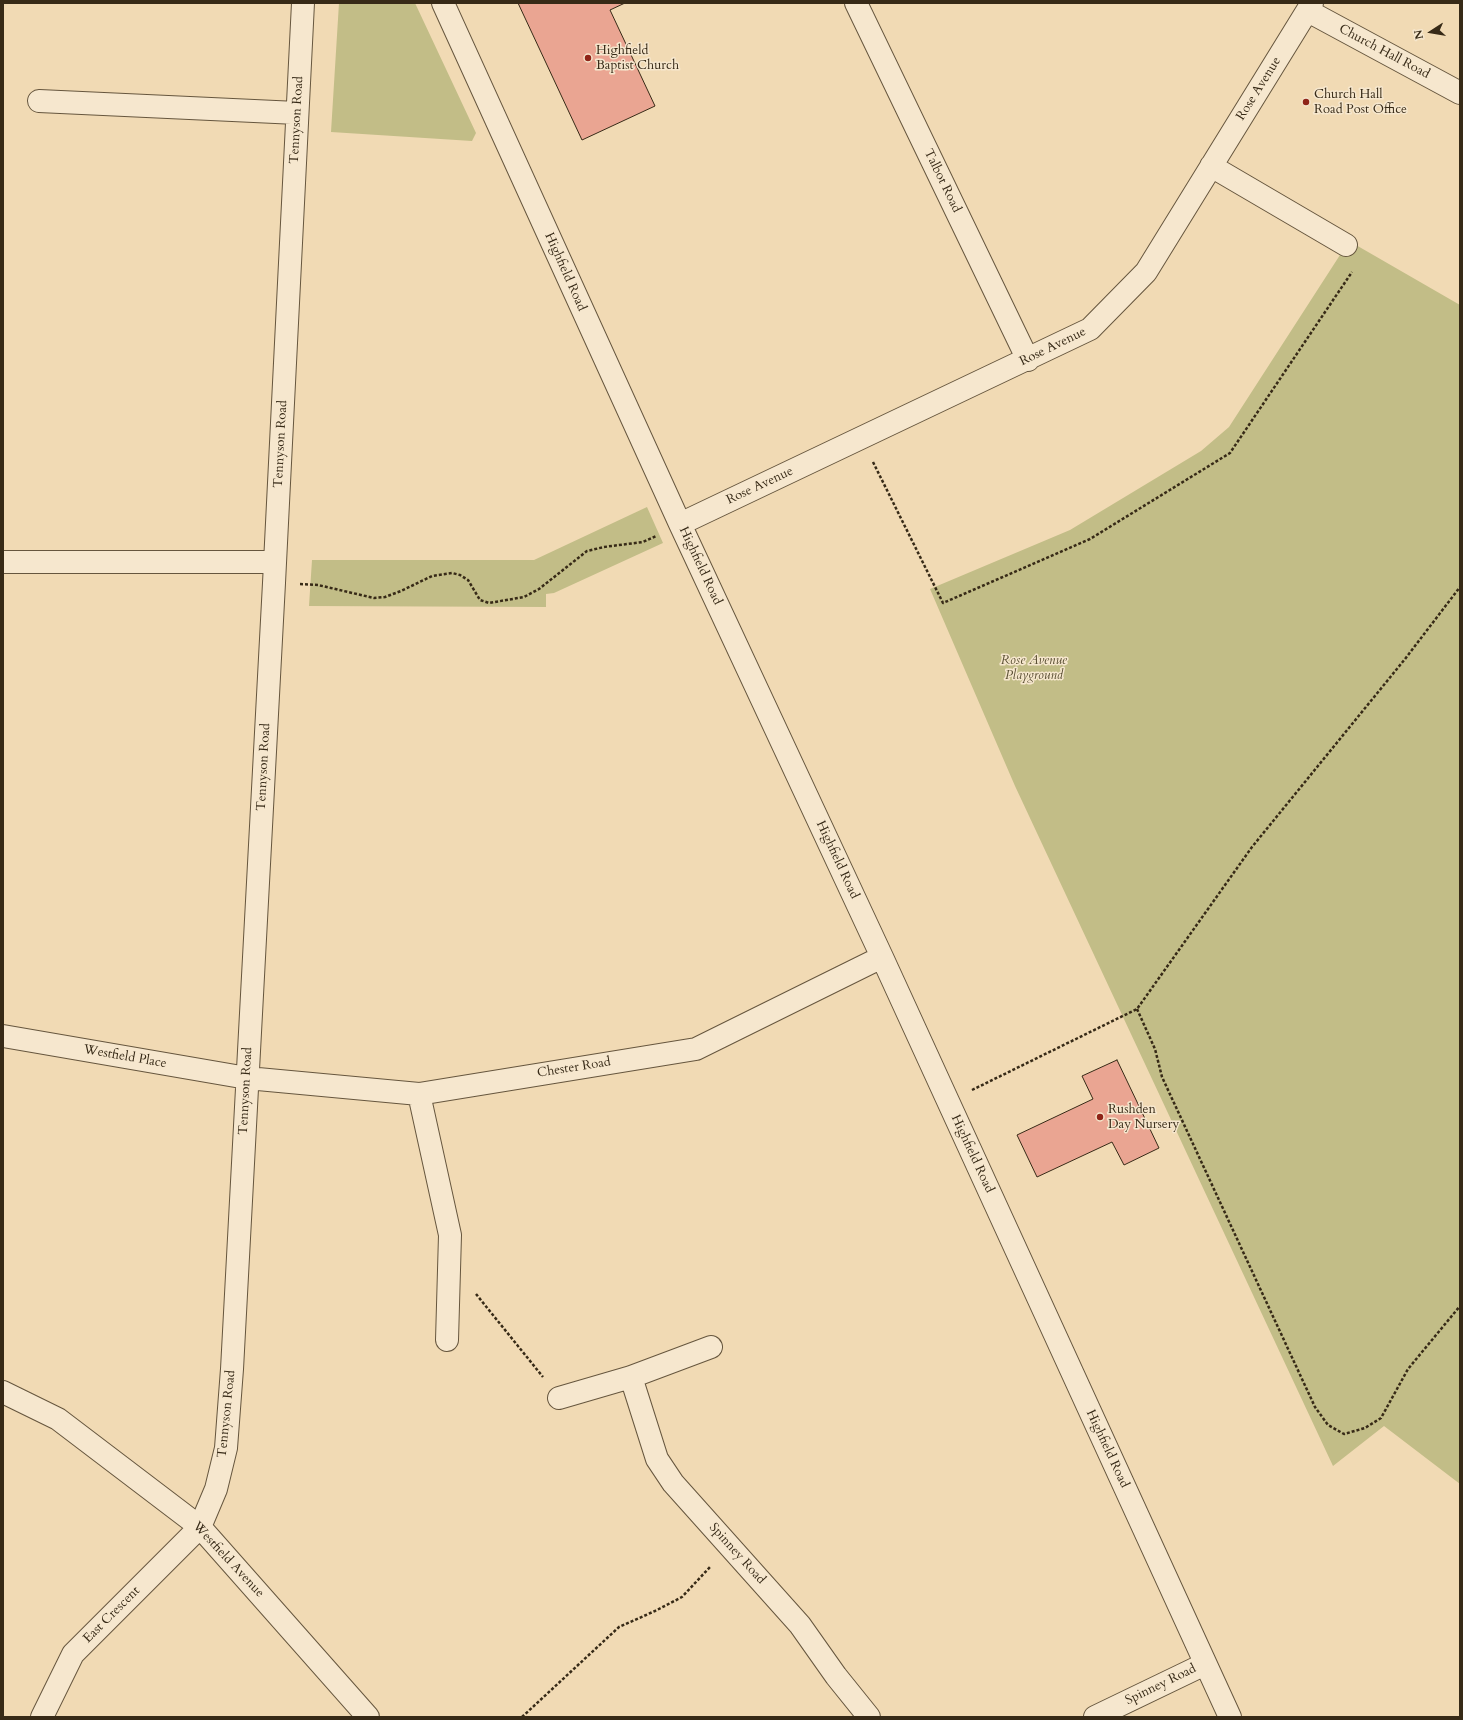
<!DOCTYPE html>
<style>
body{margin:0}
#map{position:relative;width:1463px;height:1720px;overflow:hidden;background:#f1dab4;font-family:Cardo,serif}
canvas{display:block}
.frame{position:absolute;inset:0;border:4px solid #372a17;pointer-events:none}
.north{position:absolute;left:1411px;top:12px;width:40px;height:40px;-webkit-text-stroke:3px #f6e7ce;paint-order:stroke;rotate:258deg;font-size:11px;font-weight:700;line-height:16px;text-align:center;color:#372a17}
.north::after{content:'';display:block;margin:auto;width:14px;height:18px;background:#372a17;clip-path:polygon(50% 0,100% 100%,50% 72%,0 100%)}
</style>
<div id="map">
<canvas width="1463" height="1720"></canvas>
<div class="frame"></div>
<div class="north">N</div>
</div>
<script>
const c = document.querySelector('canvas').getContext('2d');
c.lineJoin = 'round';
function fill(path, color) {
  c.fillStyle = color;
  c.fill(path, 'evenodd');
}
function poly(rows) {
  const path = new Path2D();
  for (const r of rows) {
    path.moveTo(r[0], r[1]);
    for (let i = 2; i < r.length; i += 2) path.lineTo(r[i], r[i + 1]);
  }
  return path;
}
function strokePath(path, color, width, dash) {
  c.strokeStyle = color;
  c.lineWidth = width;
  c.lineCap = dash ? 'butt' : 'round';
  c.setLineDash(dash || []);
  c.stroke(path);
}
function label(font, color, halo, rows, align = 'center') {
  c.font = font + ' Cardo,serif';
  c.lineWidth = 3;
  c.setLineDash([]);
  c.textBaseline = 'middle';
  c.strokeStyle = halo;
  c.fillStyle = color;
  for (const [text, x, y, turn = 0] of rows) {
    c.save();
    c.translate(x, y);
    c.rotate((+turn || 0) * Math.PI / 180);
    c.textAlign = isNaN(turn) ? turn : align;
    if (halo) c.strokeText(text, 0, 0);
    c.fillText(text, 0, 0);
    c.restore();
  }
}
fill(poly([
 [339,3,415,3,476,133,472,141,331,132],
 [1349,241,1460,305,1460,1484,1384,1426,1333,1466,1015,786,930,589,1070,530,1201,451,1229,427],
 [647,507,663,543,554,593,546,594,546,607,309,606,312,560,534,560]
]), '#c2bd87');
const building = poly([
 [518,3,625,3,610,10,655,106,582,140,518,3],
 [1117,1060,1159,1148,1124,1165,1112,1142,1037,1177,1017,1135,1093,1099,1082,1076,1117,1060]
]);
fill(building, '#eaa592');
strokePath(building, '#372a17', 1);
const minor = poly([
 [443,3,680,524,882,957,1230,1717],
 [856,3,1028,360],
 [1308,11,1460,93],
 [39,101,297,113],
 [1211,166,1346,245],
 [680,524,1090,329,1146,272,1312,3],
 [3,562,275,562],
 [3,1036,247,1078,419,1094,696,1049,882,957],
 [419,1094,450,1235,447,1340],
 [631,1377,657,1459,673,1483,800,1625,836,1676,869,1717],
 [3,1392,58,1419,200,1527,368,1717],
 [559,1398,631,1377,711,1347],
 [42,1717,73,1654,200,1527,216,1489,226,1448,232,1369,274,583,303,3],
 [1095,1717,1205,1664]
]);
strokePath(minor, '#66563e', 24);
strokePath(poly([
 [873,462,943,603,1090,539,1230,453,1352,272],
 [300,584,318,585,374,598,385,597,401,591,432,576,452,573,460,575,468,580,480,600,489,603,524,597,539,589,587,551,604,547,643,542,656,536],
 [1137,1009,1155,1049,1162,1077,1315,1407,1328,1425,1344,1434,1365,1428,1381,1418,1408,1369,1460,1306],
 [972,1090,1137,1009,1252,847,1405,659,1460,587],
 [476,1294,543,1377],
 [522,1717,619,1627,655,1611,682,1597,710,1567]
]), '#372a17', 2.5, [3, 2]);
strokePath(minor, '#f6e7ce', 22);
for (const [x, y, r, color] of [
 [588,58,4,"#8f2418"],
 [1306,102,4,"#8f2418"],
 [1100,1117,4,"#8f2418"]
]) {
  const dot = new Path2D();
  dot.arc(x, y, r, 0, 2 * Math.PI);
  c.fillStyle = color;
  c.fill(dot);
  strokePath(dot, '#f6e7ce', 1.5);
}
label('13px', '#372a17', '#f6e7ce', [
 ["Highfield",596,51],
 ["Baptist Church",596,66],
 ["Church Hall",1314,95],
 ["Road Post Office",1314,110],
 ["Rushden",1108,1110],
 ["Day Nursery",1108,1125]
], 'left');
label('13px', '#372a17', '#f6e7ce', [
 ["Church Hall Road",1384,52,28],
 ["Rose Avenue",1259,89,-58],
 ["Tennyson Road",297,120,-87],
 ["Talbot Road",942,181,64],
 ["Highfield Road",565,272,66],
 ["Rose Avenue",1053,347,-26],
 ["Tennyson Road",281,444,-87],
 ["Rose Avenue",760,486,-25],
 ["Highfield Road",700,566,65],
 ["Tennyson Road",264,767,-87],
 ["Highfield Road",837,860,65],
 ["Westfield Place",125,1057,10],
 ["Chester Road",574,1068,-9],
 ["Tennyson Road",246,1091,-87],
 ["Highfield Road",972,1154,65],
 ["Tennyson Road",227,1414,-84],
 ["Highfield Road",1107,1449,65],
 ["Spinney Road",737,1554,48],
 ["Westfield Avenue",228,1560,47],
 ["East Crescent",112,1615,-45],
 ["Spinney Road",1161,1685,-26]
]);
label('italic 13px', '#5a4f33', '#f6e7ce', [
 ["Rose Avenue",1034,661],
 ["Playground",1034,676]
]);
</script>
